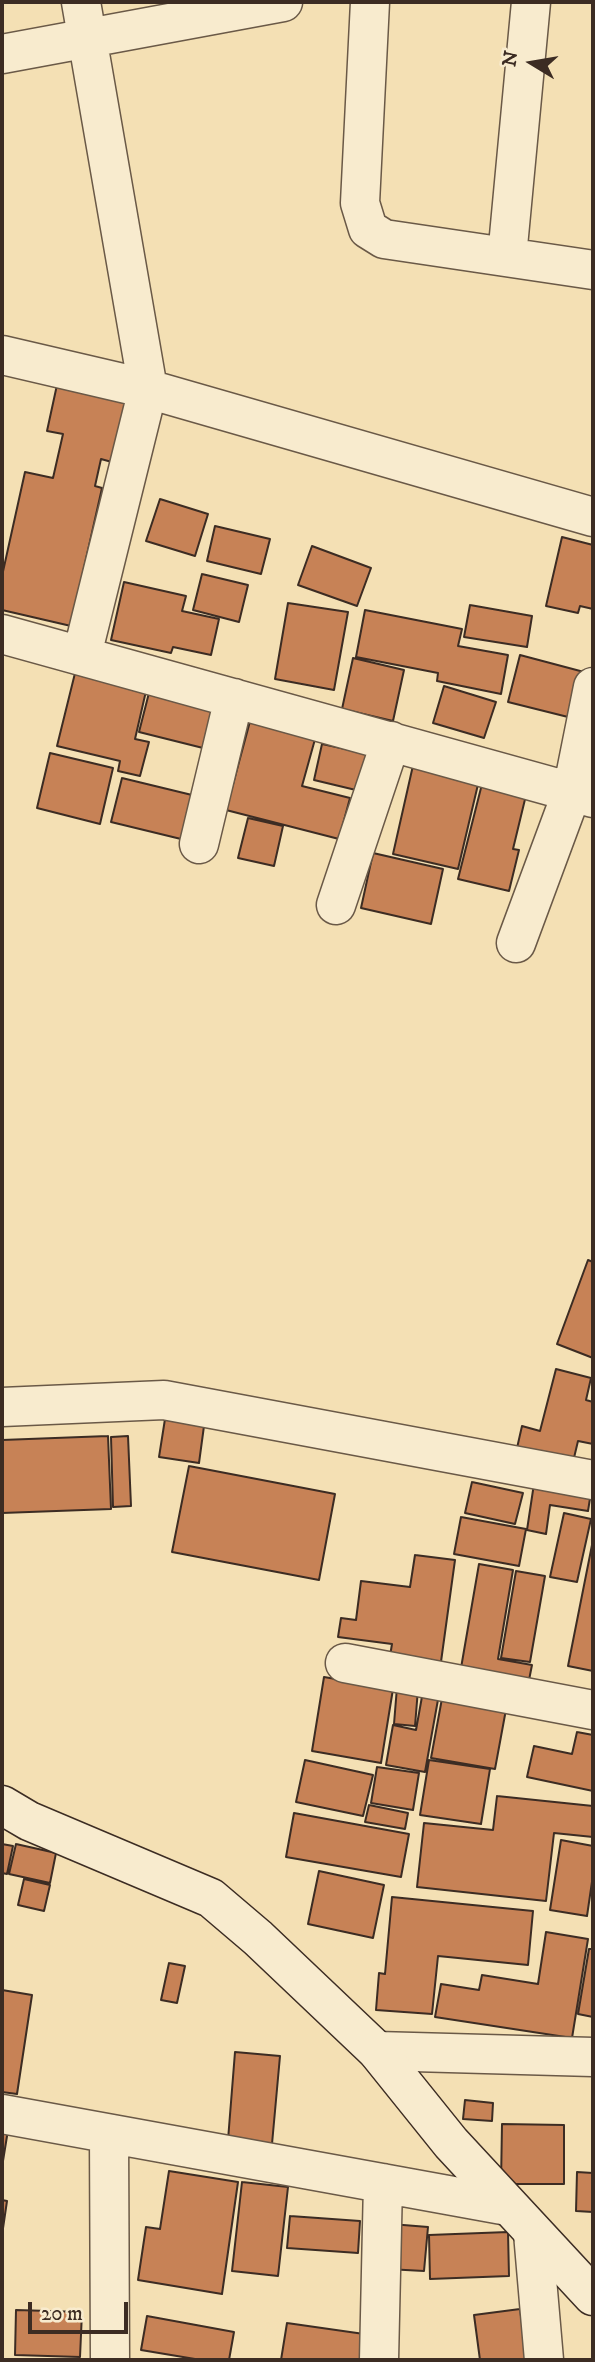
<!DOCTYPE html>
<style>
body{margin:0}
#map{position:relative;width:595px;height:2362px;overflow:hidden;background:#f4e0b4;font-family:"IM FELL DW Pica",serif}
canvas{display:block}
.frame{position:absolute;inset:0;border:4px solid #3c2c23;pointer-events:none}
.north{position:absolute;left:497px;top:28px;width:70px;height:70px;-webkit-text-stroke:5px #f8ebce;paint-order:stroke;rotate:281deg;font-size:19px;font-weight:700;line-height:28px;text-align:center;color:#3c2c23}
.north::after{content:'';display:block;margin:auto;width:24px;height:32px;background:#3c2c23;clip-path:polygon(50% 0,100% 100%,50% 72%,0 100%)}
.scale{position:absolute;left:28px;top:2302px;width:100px;height:32px;box-sizing:border-box;border:4px solid #3c2c23;border-top:0;padding-left:9px;font-size:21px;line-height:24px;white-space:nowrap;color:#3c2c23;-webkit-text-stroke:5px #f8ebce;paint-order:stroke}
</style>
<div id="map">
<canvas width="595" height="2362"></canvas>
<div class="frame"></div>
<div class="north">N</div>
<div class="scale">20 m</div>
</div>
<script>
const c = document.querySelector('canvas').getContext('2d');
c.lineJoin = 'round';
function fill(path, color) {
  c.fillStyle = color;
  c.fill(path, 'evenodd');
}
function poly(rows) {
  const path = new Path2D();
  for (const r of rows) {
    path.moveTo(r[0], r[1]);
    for (let i = 2; i < r.length; i += 2) path.lineTo(r[i], r[i + 1]);
  }
  return path;
}
function strokePath(path, color, width, dash) {
  c.strokeStyle = color;
  c.lineWidth = width;
  c.lineCap = dash ? 'butt' : 'round';
  c.setLineDash(dash || []);
  c.stroke(path);
}
const building = poly([
 [60,371,136,388,119,464,101,459,95,486,102,488,71,626,2,610,2,576,25,472,53,478,63,434,47,431,60,371],
 [160,499,208,514,195,556,146,541,160,499],
 [215,526,270,539,261,574,207,561,215,526],
 [562,537,593,545,593,609,580,606,578,613,546,606,562,537],
 [312,546,371,568,357,606,298,585,312,546],
 [202,574,248,585,239,622,193,610,202,574],
 [124,582,186,596,182,611,219,619,211,655,173,647,171,653,111,640,124,582],
 [288,603,348,612,334,690,275,679,288,603],
 [470,605,532,616,527,647,464,637,470,605],
 [365,610,462,629,458,646,508,655,501,694,437,681,438,673,356,657,365,610],
 [520,655,584,672,572,718,508,702,520,655],
 [353,658,404,670,393,721,342,709,353,658],
 [78,661,149,678,135,739,149,742,140,776,118,771,120,761,57,746,78,661],
 [151,685,218,702,207,749,139,732,151,685],
 [444,686,496,702,484,738,433,723,444,686],
 [252,714,317,732,302,786,350,798,339,839,226,810,252,714],
 [322,744,369,754,360,791,314,780,322,744],
 [50,753,113,768,100,824,37,808,50,753],
 [414,761,480,776,458,869,393,854,414,761],
 [122,778,192,795,181,839,111,822,122,778],
 [483,780,527,791,513,849,519,850,509,891,458,879,483,780],
 [248,818,283,826,274,866,238,858,248,818],
 [373,853,443,869,431,924,361,908,373,853],
 [588,1260,593,1262,593,1358,557,1344,588,1260],
 [556,1369,591,1378,586,1400,593,1402,593,1444,578,1441,573,1462,517,1448,522,1426,540,1431,556,1369],
 [165,1419,204,1426,199,1463,159,1457,165,1419],
 [108,1436,111,1509,2,1513,2,1440,108,1436],
 [128,1436,131,1506,113,1507,111,1437,128,1436],
 [189,1466,335,1494,319,1580,172,1552,189,1466],
 [535,1477,592,1486,588,1511,550,1505,546,1534,527,1530,535,1477],
 [472,1482,523,1493,515,1524,465,1513,472,1482],
 [564,1513,591,1519,577,1582,550,1577,564,1513],
 [461,1517,526,1529,519,1566,454,1554,461,1517],
 [593,1540,593,1671,568,1666,593,1540],
 [415,1555,455,1560,440,1669,389,1662,392,1644,338,1637,341,1618,356,1620,361,1581,410,1587,415,1555],
 [479,1564,513,1570,498,1659,532,1665,529,1680,461,1668,479,1564],
 [516,1571,545,1576,530,1662,501,1658,516,1571],
 [324,1677,393,1689,381,1763,312,1751,324,1677],
 [397,1687,418,1689,415,1726,394,1724,397,1687],
 [423,1691,439,1694,425,1772,386,1765,393,1725,416,1730,423,1691],
 [443,1693,507,1704,495,1769,431,1758,443,1693],
 [577,1732,593,1735,593,1791,527,1777,534,1746,572,1754,577,1732],
 [305,1760,373,1775,363,1816,296,1802,305,1760],
 [429,1760,490,1769,481,1824,420,1815,429,1760],
 [377,1767,419,1773,413,1810,371,1803,377,1767],
 [497,1796,593,1806,593,1837,554,1833,546,1901,417,1887,424,1823,493,1830,497,1796],
 [369,1805,408,1813,405,1829,365,1822,369,1805],
 [294,1813,409,1834,401,1877,286,1857,294,1813],
 [561,1840,593,1846,593,1875,587,1916,550,1910,561,1840],
 [2,1844,13,1846,7,1874,2,1873,2,1844],
 [16,1844,56,1853,50,1883,9,1874,16,1844],
 [319,1871,384,1885,373,1938,308,1924,319,1871],
 [24,1879,50,1885,44,1911,18,1905,24,1879],
 [392,1897,533,1911,528,1965,438,1956,432,2014,376,2010,379,1973,385,1974,392,1897],
 [546,1932,588,1939,572,2038,435,2017,441,1984,479,1990,482,1975,538,1984,546,1932],
 [589,1949,593,1949,593,2017,578,2014,589,1949],
 [169,1963,185,1966,177,2003,161,2000,169,1963],
 [2,1990,32,1995,17,2094,2,2092,2,1990],
 [235,2052,280,2056,272,2144,228,2140,235,2052],
 [465,2100,493,2103,492,2121,463,2119,465,2100],
 [502,2124,564,2125,564,2184,501,2184,502,2124],
 [2,2129,8,2130,2,2167,2,2129],
 [169,2171,238,2182,222,2294,138,2280,146,2227,160,2229,169,2171],
 [577,2172,593,2173,593,2212,576,2211,577,2172],
 [242,2182,288,2187,278,2276,232,2271,242,2182],
 [2,2200,7,2201,2,2235,2,2200],
 [290,2216,360,2221,358,2253,287,2248,290,2216],
 [391,2224,428,2227,424,2271,387,2269,391,2224],
 [508,2232,509,2276,430,2279,429,2235,508,2232],
 [520,2309,527,2360,480,2360,474,2315,520,2309],
 [16,2310,82,2312,80,2357,15,2355,16,2310],
 [147,2316,234,2332,229,2360,201,2360,141,2350,147,2316],
 [287,2323,364,2334,360,2360,281,2360,287,2323]
]);
fill(building, '#c78256');
strokePath(building, '#3c2c23', 2);
const street = poly([
 [81,2,148,389,593,517],
 [370,2,360,203,368,229,384,239,593,270],
 [2,54,283,2],
 [507,257,531,2],
 [2,355,148,389,82,655],
 [2,634,593,798],
 [199,844,234,698],
 [336,905,391,741],
 [516,943,572,792,593,687],
 [2,1407,164,1400,593,1480],
 [345,1663,593,1710],
 [377,2051,593,2057],
 [2,2114,508,2206],
 [109,2134,110,2360],
 [533,2233,544,2360],
 [379,2360,383,2183]
]);
const secondary = poly([
 [2,1805,29,1821,211,1898,258,1938,377,2051,451,2143,593,2296]
]);
strokePath(street, '#6a5947', 41);
strokePath(secondary, '#3c2c23', 41);
strokePath(street, '#f8ebce', 38);
strokePath(secondary, '#f8ebce', 38);
</script>
